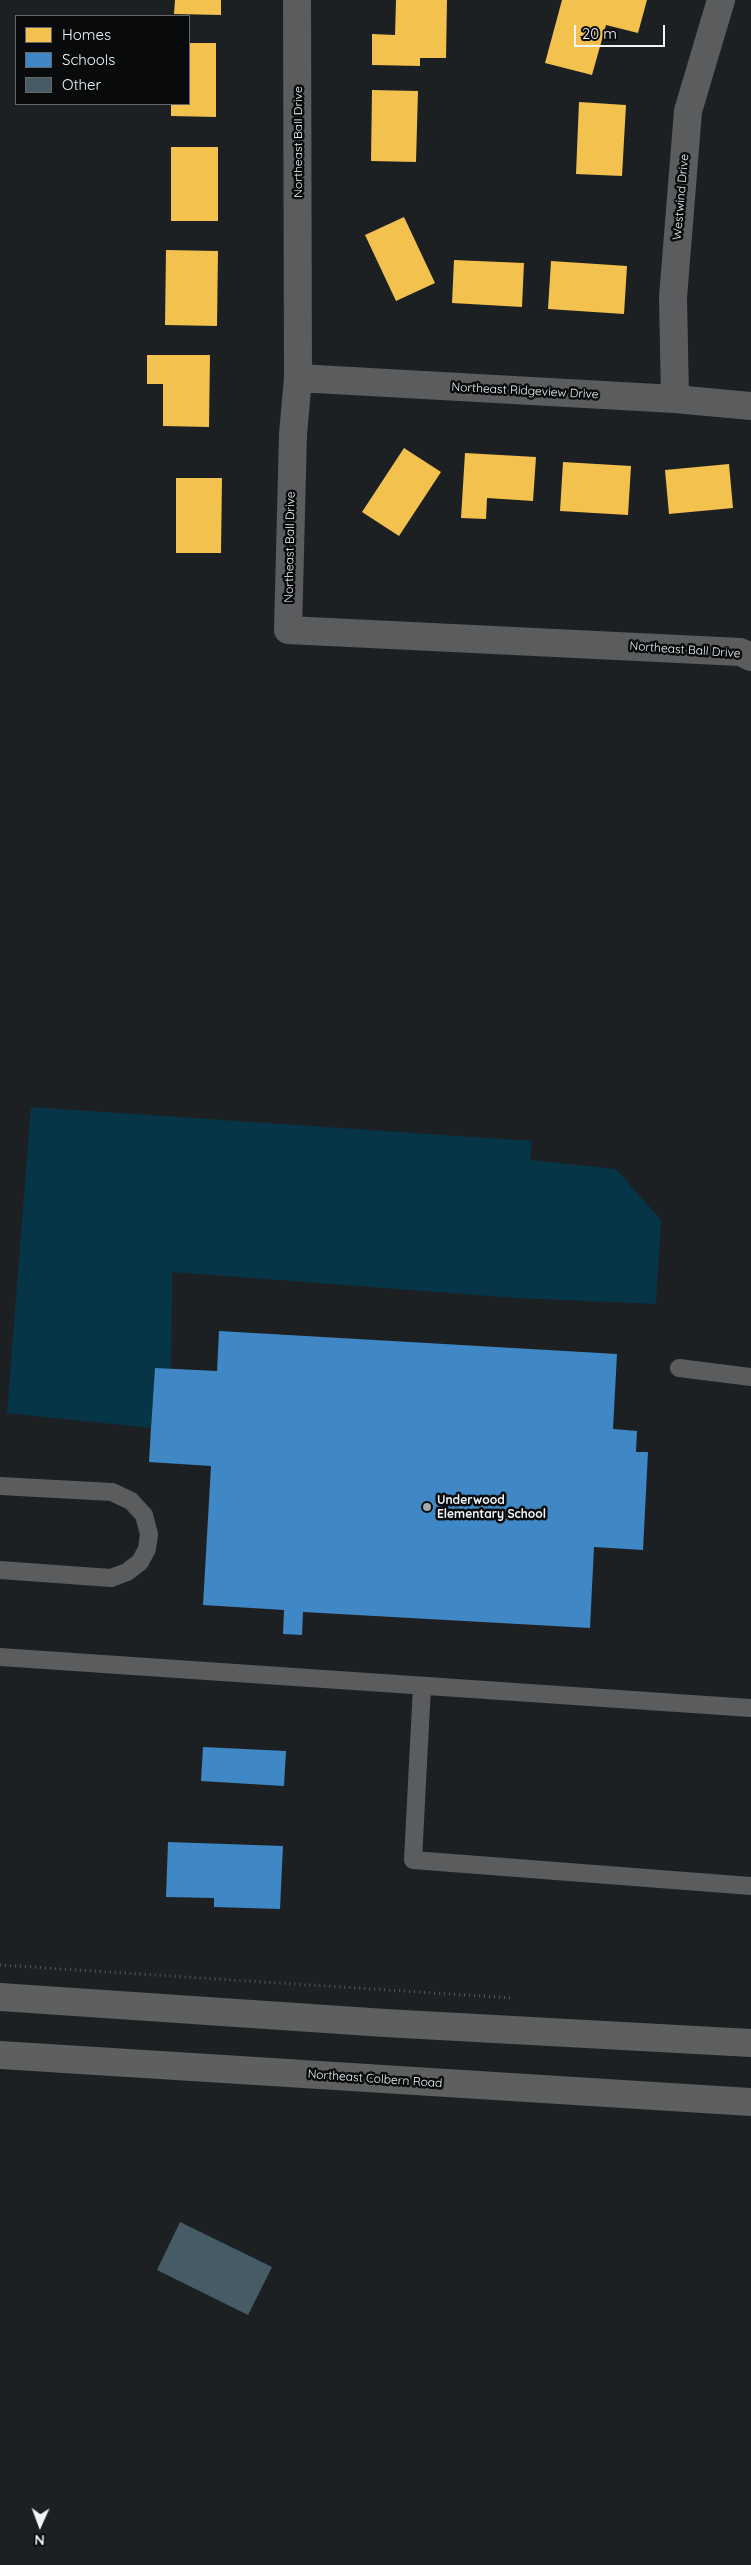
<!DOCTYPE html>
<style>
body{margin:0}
#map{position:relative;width:751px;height:2565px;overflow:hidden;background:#1d2022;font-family:Quicksand,sans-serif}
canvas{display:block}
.legend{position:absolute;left:15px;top:15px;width:175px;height:90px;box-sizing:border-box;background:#080a0b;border:1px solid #666869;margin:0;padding:6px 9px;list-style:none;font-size:15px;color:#f2f5f7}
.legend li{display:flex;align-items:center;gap:10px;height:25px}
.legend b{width:25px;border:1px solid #666869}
.north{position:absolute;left:15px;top:2500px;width:50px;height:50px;-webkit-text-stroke:4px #080a0b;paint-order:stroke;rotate:182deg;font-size:14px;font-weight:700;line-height:20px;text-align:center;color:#f2f5f7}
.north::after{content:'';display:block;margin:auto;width:18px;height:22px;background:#f2f5f7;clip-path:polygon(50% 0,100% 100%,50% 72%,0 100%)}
.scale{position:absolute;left:574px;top:25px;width:91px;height:22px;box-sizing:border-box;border:2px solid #f2f5f7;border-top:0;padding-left:6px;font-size:15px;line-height:18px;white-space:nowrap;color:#f2f5f7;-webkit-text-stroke:4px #080a0b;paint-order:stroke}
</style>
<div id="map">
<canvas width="751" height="2565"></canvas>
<ul class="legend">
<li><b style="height:14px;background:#f2c14e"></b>Homes</li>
<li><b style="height:14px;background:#3f88c5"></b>Schools</li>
<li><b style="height:14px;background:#465b65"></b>Other</li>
</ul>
<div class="north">N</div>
<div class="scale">20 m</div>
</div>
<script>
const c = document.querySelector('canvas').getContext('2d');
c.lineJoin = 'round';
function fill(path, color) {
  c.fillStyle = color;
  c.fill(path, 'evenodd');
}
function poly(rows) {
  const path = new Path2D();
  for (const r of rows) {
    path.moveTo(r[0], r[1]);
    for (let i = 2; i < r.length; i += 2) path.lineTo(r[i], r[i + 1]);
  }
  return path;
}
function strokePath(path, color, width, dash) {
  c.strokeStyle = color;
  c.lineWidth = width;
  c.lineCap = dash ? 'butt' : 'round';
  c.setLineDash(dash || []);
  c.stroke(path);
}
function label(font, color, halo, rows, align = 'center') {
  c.font = font + ' Quicksand,sans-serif';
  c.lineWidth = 5;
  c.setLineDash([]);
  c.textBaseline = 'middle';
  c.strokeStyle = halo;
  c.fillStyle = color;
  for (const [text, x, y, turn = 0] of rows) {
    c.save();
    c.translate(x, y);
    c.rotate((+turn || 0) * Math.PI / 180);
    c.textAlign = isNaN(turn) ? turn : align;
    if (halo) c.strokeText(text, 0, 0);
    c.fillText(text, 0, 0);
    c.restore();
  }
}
fill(poly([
 [31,1107,532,1141,530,1160,616,1169,661,1220,656,1304,517,1298,172,1272,171,1369,155,1368,151,1428,7,1413]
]), '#063547');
fill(poly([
 [175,0,221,0,221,15,174,14],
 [396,0,447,0,446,58,420,58,420,66,372,65,372,34,395,35],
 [562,0,647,0,638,33,606,25,592,75,545,63],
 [189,43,216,43,216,117,171,116,171,104,189,104],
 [372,90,418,91,416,162,371,161],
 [579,102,626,105,622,176,576,174],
 [171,147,218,147,218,221,171,221],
 [404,217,435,283,396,301,365,235],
 [166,250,218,251,217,326,165,325],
 [454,260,524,263,522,307,452,303],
 [551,261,627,266,624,314,548,309],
 [147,355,210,355,209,427,163,426,163,384,147,384],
 [404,448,441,472,399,536,362,512],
 [465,453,536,457,533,501,487,498,486,519,461,518],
 [563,462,631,466,628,515,560,511],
 [729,464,733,508,669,514,665,470],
 [176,478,222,478,221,553,176,553]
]), '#f2c14e');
fill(poly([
 [219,1331,617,1354,613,1429,637,1431,636,1452,648,1452,643,1550,594,1547,590,1628,303,1612,302,1635,283,1634,284,1610,203,1605,211,1466,149,1462,151,1428,155,1368,217,1371],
 [203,1747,286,1751,284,1786,201,1781],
 [168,1842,283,1846,280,1909,214,1907,214,1898,166,1897]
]), '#3f88c5');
fill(poly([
 [180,2222,272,2267,248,2315,157,2270]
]), '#465b65');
strokePath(poly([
 [0,1965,511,1998]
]), '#575859', 3, [1, 4]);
strokePath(poly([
 [679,1368,751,1377],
 [0,1486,112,1492,131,1501,144,1515,149,1534,147,1549,140,1562,127,1572,111,1578,0,1570],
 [0,1657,751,1708],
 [422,1686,413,1860,751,1886]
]), '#5b5c5e', 18);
strokePath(poly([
 [297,0,298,378,293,434,288,630,740,652,751,657],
 [298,378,675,399,751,406],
 [675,399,673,297,688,111,721,0]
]), '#5b5c5e', 28);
strokePath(poly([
 [0,1997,385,2023,751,2043],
 [0,2055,751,2102]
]), '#5e6060', 28);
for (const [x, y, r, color] of [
 [427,1507,5,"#a7aaac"]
]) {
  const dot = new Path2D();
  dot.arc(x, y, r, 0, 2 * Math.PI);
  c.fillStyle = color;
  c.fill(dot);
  strokePath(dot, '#080a0b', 2);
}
label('12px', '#f2f5f7', '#080a0b', [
 ["Northeast Ball Drive",298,142,-90],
 ["Westwind Drive",681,197,-85],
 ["Northeast Ridgeview Drive",525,391,3],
 ["Northeast Ball Drive",290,547,-89],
 ["Northeast Ball Drive",685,650,4],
 ["Northeast Colbern Road",375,2079,4]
]);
label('bold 12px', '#f2f5f7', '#080a0b', [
 ["Underwood",437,1500],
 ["Elementary School",437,1514]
], 'left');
</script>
